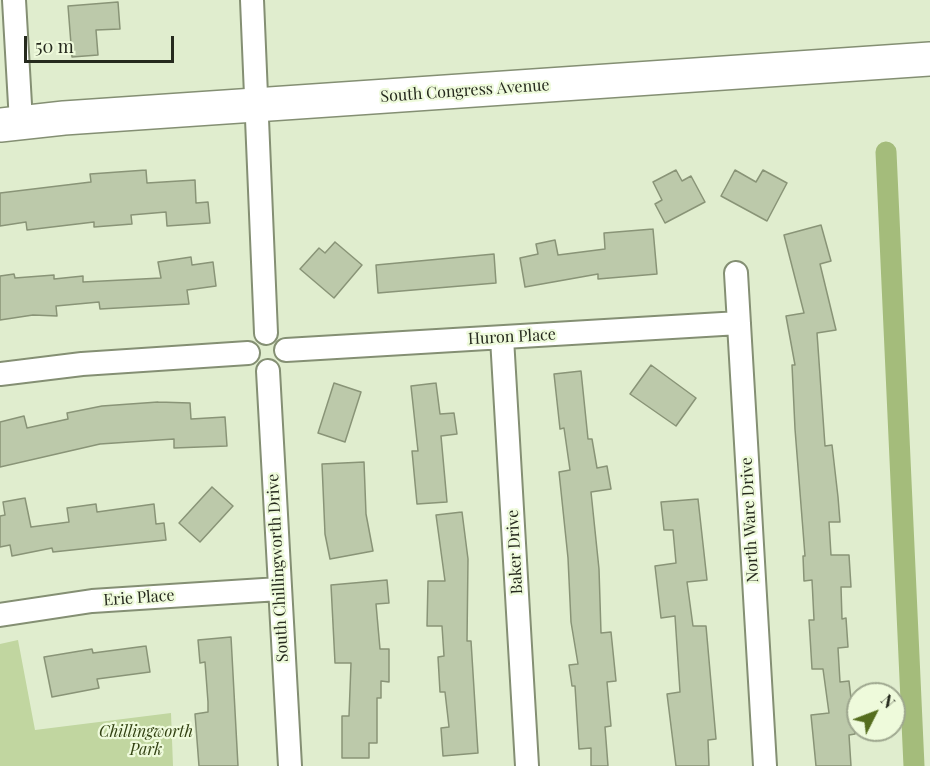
<!DOCTYPE html>
<style>
body{margin:0}
#map{position:relative;width:930px;height:766px;overflow:hidden;background:#e0edce;font-family:"Playfair Display",serif}
canvas{display:block}
.north{position:absolute;left:846px;top:682px;width:60px;height:60px;box-sizing:border-box;background:#eefadb;border:2px solid #9ea78f;border-radius:50%;rotate:48deg;font-size:16px;font-weight:700;line-height:24px;text-align:center;color:#262a1e}
.north::after{content:'';display:block;margin:auto;width:21px;height:27px;background:#556d1e;clip-path:polygon(50% 0,100% 100%,50% 72%,0 100%)}
.scale{position:absolute;left:24px;top:36px;width:150px;height:27px;box-sizing:border-box;border:3px solid #262a1e;border-top:0;padding-left:8px;font-size:18px;line-height:21px;white-space:nowrap;color:#262a1e;-webkit-text-stroke:4px #eefadb;paint-order:stroke}
</style>
<div id="map">
<canvas width="930" height="766"></canvas>
<div class="north">N</div>
<div class="scale">50 m</div>
</div>
<script>
const c = document.querySelector('canvas').getContext('2d');
c.lineJoin = 'round';
function fill(path, color) {
  c.fillStyle = color;
  c.fill(path, 'evenodd');
}
function poly(rows) {
  const path = new Path2D();
  for (const r of rows) {
    path.moveTo(r[0], r[1]);
    for (let i = 2; i < r.length; i += 2) path.lineTo(r[i], r[i + 1]);
  }
  return path;
}
function strokePath(path, color, width, dash) {
  c.strokeStyle = color;
  c.lineWidth = width;
  c.lineCap = dash ? 'butt' : 'round';
  c.setLineDash(dash || []);
  c.stroke(path);
}
function label(font, color, halo, rows, align = 'center') {
  c.font = font + ' "Playfair Display",serif';
  c.lineWidth = 4.5;
  c.setLineDash([]);
  c.textBaseline = 'middle';
  c.strokeStyle = halo;
  c.fillStyle = color;
  for (const [text, x, y, turn = 0] of rows) {
    c.save();
    c.translate(x, y);
    c.rotate((+turn || 0) * Math.PI / 180);
    c.textAlign = isNaN(turn) ? turn : align;
    if (halo) c.strokeText(text, 0, 0);
    c.fillText(text, 0, 0);
    c.restore();
  }
}
fill(poly([
 [18,640,35,730,171,713,173,766,0,766,0,644]
]), '#c1d6a0');
strokePath(poly([
 [886,152,914,766]
]), '#a4bc7b', 21);
const building = poly([
 [118,2,120,29,96,30,98,55,72,57,68,6,118,2],
 [146,170,147,183,195,180,196,203,208,202,210,223,167,226,166,212,131,215,132,224,94,227,94,222,27,230,26,222,0,226,0,193,91,182,90,174,146,170],
 [676,170,682,181,691,176,705,202,665,223,655,204,662,200,653,182,676,170],
 [735,170,756,182,763,170,787,183,767,221,721,196,735,170],
 [821,225,831,261,820,264,836,330,817,333,825,446,832,445,838,497,840,522,829,522,831,555,849,555,851,587,841,587,842,619,846,618,848,647,838,648,840,682,849,681,855,734,849,735,851,766,816,766,811,715,829,713,823,669,812,669,809,620,814,620,812,580,804,581,803,556,805,556,795,429,792,365,795,365,786,316,804,313,784,235,821,225],
 [653,229,657,274,598,279,598,274,525,287,520,258,538,254,536,244,555,240,558,255,605,249,604,233,653,229],
 [335,242,362,265,334,298,300,269,319,248,325,253,335,242],
 [494,254,496,283,378,293,376,265,494,254],
 [191,257,192,265,213,262,216,286,187,290,189,304,100,309,99,302,56,306,57,316,33,315,0,320,0,276,14,274,15,278,54,275,54,279,83,276,83,282,161,278,158,262,191,257],
 [651,365,696,398,676,426,630,394,651,365],
 [581,371,588,439,592,439,597,468,607,466,611,489,591,492,599,569,601,633,611,632,616,681,607,682,611,726,605,727,608,766,591,766,591,748,579,749,575,686,572,686,569,665,578,664,571,622,568,558,559,472,570,470,564,428,560,429,554,374,581,371],
 [334,383,361,392,345,442,318,433,334,383],
 [436,383,440,414,454,413,457,434,441,436,447,502,417,504,412,451,418,451,411,386,436,383],
 [158,402,190,403,191,419,225,417,227,446,174,448,174,439,100,444,0,467,0,422,24,416,27,428,68,419,67,413,102,406,158,402],
 [364,462,366,514,373,551,330,559,325,534,322,464,364,462],
 [212,487,233,506,200,542,179,523,212,487],
 [25,498,31,527,69,522,67,508,96,504,97,512,154,504,156,524,164,523,166,540,53,552,52,548,12,556,10,545,0,547,0,516,5,515,3,502,25,498],
 [698,499,707,580,687,582,693,626,706,626,716,739,708,740,709,766,676,766,667,694,680,692,675,616,661,618,655,566,676,563,673,530,664,530,661,502,698,499],
 [462,512,468,559,467,641,471,641,478,753,443,756,441,728,449,727,445,692,440,692,438,657,444,656,442,626,427,626,428,581,445,581,436,515,462,512],
 [387,580,389,603,376,604,380,649,389,649,389,682,381,681,381,698,377,698,377,743,369,743,369,758,342,758,342,716,349,716,351,663,335,663,331,585,387,580],
 [231,637,238,766,199,766,195,714,208,712,208,702,205,662,200,663,198,640,231,637],
 [146,646,150,672,97,679,99,688,52,697,44,657,92,649,93,653,146,646]
]);
fill(building, '#bcc9aa');
strokePath(building, '#899477', 1.5);
const street = poly([
 [14,0,21,122],
 [252,0,266,333],
 [736,273,765,766],
 [502,338,527,766],
 [286,350,739,323],
 [268,371,290,766],
 [0,374,82,364,248,353],
 [0,615,92,601,279,589]
]);
const secondary = poly([
 [0,125,64,118,930,59]
]);
strokePath(street, '#848f73', 26);
strokePath(secondary, '#848f73', 36);
strokePath(street, '#fff', 22);
strokePath(secondary, '#fff', 33);
label('16px', '#262a1e', '#eefadb', [
 ["South Congress Avenue",465,91,-4],
 ["Huron Place",512,337,-3],
 ["North Ware Drive",750,520,-93],
 ["Baker Drive",515,552,-93],
 ["South Chillingworth Drive",278,568,-93],
 ["Erie Place",139,598,-4]
]);
label('italic 16px', '#324112', '#eefadb', [
 ["Chillingworth",146,732],
 ["Park",146,750]
]);
</script>
